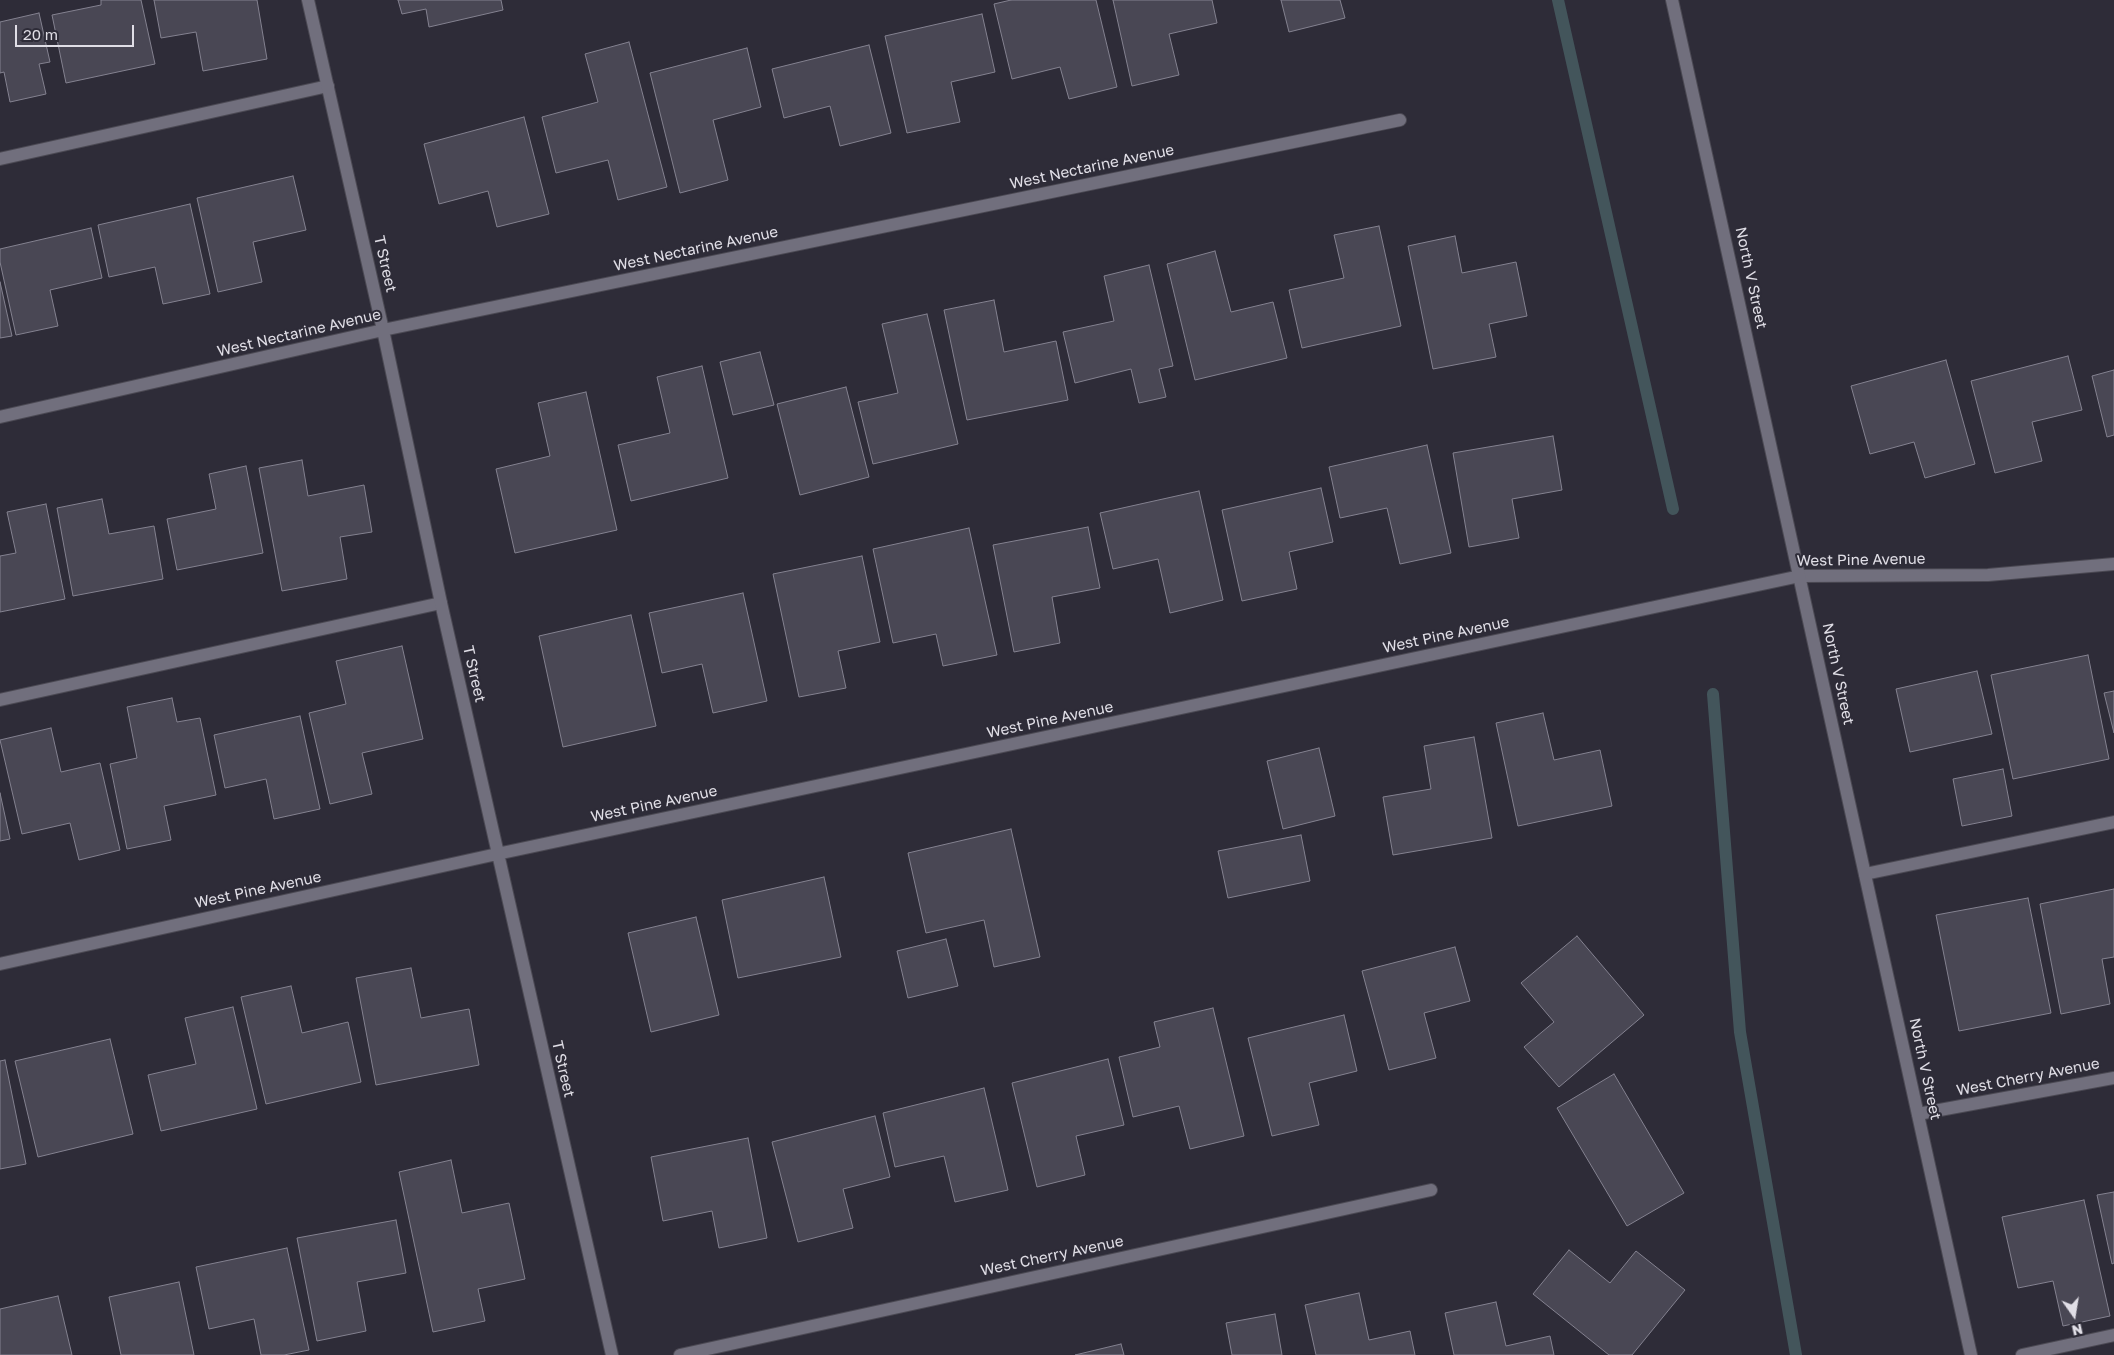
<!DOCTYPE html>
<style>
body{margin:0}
#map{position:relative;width:2114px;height:1355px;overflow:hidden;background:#2e2c38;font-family:"Golos Text",sans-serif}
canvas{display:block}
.north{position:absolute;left:2049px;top:1290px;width:50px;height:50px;-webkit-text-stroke:4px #2e2c38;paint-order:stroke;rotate:167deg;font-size:14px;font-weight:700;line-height:20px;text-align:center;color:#e0dee6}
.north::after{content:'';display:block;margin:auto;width:18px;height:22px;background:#e0dee6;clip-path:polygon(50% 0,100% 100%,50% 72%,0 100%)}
.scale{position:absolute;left:15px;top:25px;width:119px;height:22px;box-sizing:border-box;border:2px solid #e0dee6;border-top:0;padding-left:6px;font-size:15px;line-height:18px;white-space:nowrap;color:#e0dee6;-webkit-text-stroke:4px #2e2c38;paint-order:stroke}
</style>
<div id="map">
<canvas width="2114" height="1355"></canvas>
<div class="north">N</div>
<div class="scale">20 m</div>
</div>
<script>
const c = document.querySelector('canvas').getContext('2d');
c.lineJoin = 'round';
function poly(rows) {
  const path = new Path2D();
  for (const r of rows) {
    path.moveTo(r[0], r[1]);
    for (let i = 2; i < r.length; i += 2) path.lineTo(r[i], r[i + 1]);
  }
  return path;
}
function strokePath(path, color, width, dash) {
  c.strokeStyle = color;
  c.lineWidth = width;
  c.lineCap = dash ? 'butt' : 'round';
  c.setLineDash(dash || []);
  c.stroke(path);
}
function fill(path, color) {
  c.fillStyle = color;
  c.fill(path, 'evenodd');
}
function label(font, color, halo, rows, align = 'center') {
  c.font = font + ' "Golos Text",sans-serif';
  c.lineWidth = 4;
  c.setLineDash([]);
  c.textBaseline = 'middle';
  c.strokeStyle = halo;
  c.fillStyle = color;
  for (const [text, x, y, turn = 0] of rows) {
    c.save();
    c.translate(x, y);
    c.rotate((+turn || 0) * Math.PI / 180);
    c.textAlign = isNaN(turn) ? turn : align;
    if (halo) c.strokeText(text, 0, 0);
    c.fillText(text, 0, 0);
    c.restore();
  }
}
strokePath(poly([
 [1558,0,1673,509],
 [1713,694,1740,1032,1796,1355]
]), '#43555b', 12);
const building = poly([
 [101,0,141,0,155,64,66,83,52,15,101,5,101,0],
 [154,0,257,0,267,59,203,71,196,32,161,38,154,0],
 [398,0,501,0,503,10,429,27,426,9,402,14,398,0],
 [1011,0,1096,0,1117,87,1069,99,1060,67,1012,79,994,4,1011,0],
 [1113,0,1212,0,1217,23,1169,34,1179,75,1132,86,1113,0],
 [1281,0,1340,0,1345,18,1289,32,1281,0],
 [39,13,50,62,39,64,46,94,10,102,4,72,0,73,0,22,39,13],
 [982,14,995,72,951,82,960,122,907,133,885,36,982,14],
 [629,42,667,187,618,200,608,160,556,173,542,117,598,102,585,54,629,42],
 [869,45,891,133,840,146,830,106,784,118,772,69,869,45],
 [747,48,761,107,713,120,728,180,680,193,650,73,747,48],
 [524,117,549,214,497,227,488,191,439,204,424,144,524,117],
 [293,176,306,230,253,242,262,282,218,292,197,198,293,176],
 [190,204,210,294,163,304,155,267,109,277,98,225,190,204],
 [1379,226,1401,326,1302,348,1289,290,1344,278,1334,235,1379,226],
 [91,228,102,278,50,290,58,326,16,335,0,262,0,249,91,228],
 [1455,236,1462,273,1516,262,1527,316,1489,324,1496,357,1433,369,1408,246,1455,236],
 [1215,251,1231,312,1273,302,1287,358,1195,380,1167,264,1215,251],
 [1149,265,1173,366,1159,369,1166,397,1139,403,1131,369,1075,383,1063,332,1114,321,1104,276,1149,265],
 [0,282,12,336,0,338,0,282],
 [994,300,1004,352,1056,341,1068,400,967,420,944,310,994,300],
 [927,314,958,444,873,464,858,402,898,393,882,324,927,314],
 [760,352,774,405,733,415,720,362,760,352],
 [2068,356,2082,410,2032,422,2042,461,1995,473,1971,381,2068,356],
 [1946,360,1975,464,1925,478,1914,442,1870,454,1851,386,1946,360],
 [702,366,728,478,631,501,618,445,670,433,657,377,702,366],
 [2114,370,2114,435,2107,437,2092,376,2114,370],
 [846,387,869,477,800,495,777,404,846,387],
 [586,392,617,530,515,553,496,469,550,456,538,403,586,392],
 [1553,436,1562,490,1512,499,1519,538,1469,547,1453,453,1553,436],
 [1427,445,1451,553,1400,564,1387,508,1340,518,1329,467,1427,445],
 [302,460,308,496,364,485,372,532,340,537,347,579,282,591,259,468,302,460],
 [246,466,263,553,177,570,167,519,216,509,209,474,246,466],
 [1321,488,1333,542,1289,552,1297,589,1242,601,1222,510,1321,488],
 [1199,491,1223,600,1170,613,1158,559,1113,569,1100,513,1199,491],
 [102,499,109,534,154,526,163,579,73,596,57,508,102,499],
 [46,504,65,599,0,612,0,556,16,553,7,512,46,504],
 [1088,527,1100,588,1052,597,1060,643,1014,652,993,545,1088,527],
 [969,528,997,655,943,666,936,634,893,643,873,549,969,528],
 [862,556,880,642,838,651,846,688,799,697,773,574,862,556],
 [743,593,767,701,713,713,702,664,662,673,649,613,743,593],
 [631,615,656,726,563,747,539,636,631,615],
 [402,646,423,739,362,753,372,794,330,804,309,713,346,704,336,661,402,646],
 [2088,655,2109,759,2013,779,1991,675,2088,655],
 [1977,671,1992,734,1910,752,1896,689,1977,671],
 [2114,691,2114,733,2104,693,2114,691],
 [172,698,177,722,200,718,216,795,164,806,171,840,127,849,110,764,137,758,127,707,172,698],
 [1543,713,1554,760,1600,750,1612,806,1518,826,1496,723,1543,713],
 [300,716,320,809,274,819,266,779,225,788,214,735,300,716],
 [51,728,61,772,100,763,120,850,79,860,70,823,22,834,0,740,51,728],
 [1474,737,1492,838,1393,855,1383,797,1431,789,1424,746,1474,737],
 [1319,748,1335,816,1283,829,1267,761,1319,748],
 [2003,769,2012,816,1962,826,1953,779,2003,769],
 [0,793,10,839,0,841,0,793],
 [1011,829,1040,957,994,967,984,920,926,933,908,853,1011,829],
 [1301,835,1310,881,1228,898,1218,851,1301,835],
 [824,877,841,957,738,978,722,900,824,877],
 [2114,889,2114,957,2102,959,2110,1004,2061,1014,2040,904,2114,889],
 [2028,898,2051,1013,1959,1031,1936,915,2028,898],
 [696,917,719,1015,651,1032,628,933,696,917],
 [1577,936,1644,1015,1559,1087,1524,1047,1554,1022,1521,983,1577,936],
 [946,939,958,986,908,998,897,951,946,939],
 [1455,947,1470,1001,1424,1013,1436,1058,1389,1070,1362,971,1455,947],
 [411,968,421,1018,469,1009,479,1065,376,1085,356,978,411,968],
 [291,986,302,1033,348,1022,361,1082,266,1104,241,997,291,986],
 [233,1007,257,1109,161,1131,148,1075,196,1064,185,1018,233,1007],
 [1213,1008,1244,1136,1190,1149,1179,1106,1133,1117,1119,1057,1160,1047,1154,1022,1213,1008],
 [1344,1015,1357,1071,1309,1083,1319,1125,1272,1136,1248,1038,1344,1015],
 [110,1039,133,1134,38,1157,15,1061,110,1039],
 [1108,1059,1124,1125,1076,1136,1085,1175,1037,1187,1012,1083,1108,1059],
 [5,1060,26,1164,0,1169,0,1061,5,1060],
 [1614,1074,1684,1193,1627,1226,1557,1108,1614,1074],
 [984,1088,1008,1190,955,1202,944,1156,895,1167,883,1113,984,1088],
 [875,1116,890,1177,843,1189,853,1228,798,1242,772,1142,875,1116],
 [748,1138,767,1238,719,1248,712,1211,663,1221,651,1157,748,1138],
 [451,1160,462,1213,509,1203,525,1279,478,1289,485,1321,433,1332,399,1172,451,1160],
 [2114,1192,2114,1263,2112,1264,2097,1195,2114,1192],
 [2084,1200,2110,1316,2063,1326,2053,1281,2018,1288,2002,1217,2084,1200],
 [396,1220,406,1273,357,1282,366,1331,317,1341,297,1238,396,1220],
 [287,1248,309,1350,284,1355,261,1355,254,1319,209,1329,196,1267,287,1248],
 [1569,1250,1610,1283,1636,1251,1685,1290,1632,1355,1609,1355,1533,1294,1569,1250],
 [179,1282,194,1355,121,1355,109,1297,179,1282],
 [1359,1293,1369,1340,1410,1331,1415,1355,1316,1355,1305,1305,1359,1293],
 [58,1296,72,1355,0,1355,0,1309,58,1296],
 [1496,1302,1506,1346,1550,1336,1554,1355,1454,1355,1445,1313,1496,1302],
 [1275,1314,1282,1355,1232,1355,1226,1323,1275,1314],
 [1121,1344,1124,1355,1075,1355,1121,1344]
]);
fill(building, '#494754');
strokePath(building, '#848290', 1);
const lane = poly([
 [0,159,328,86],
 [0,700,441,603],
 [1865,874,2114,822],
 [2022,1355,2114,1335]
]);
const street = poly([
 [308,0,383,330,441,603,612,1355],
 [0,417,383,330,1400,120],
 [0,964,497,854,1800,576,1988,575,2114,564],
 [1918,1114,2114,1078],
 [680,1355,1431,1190]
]);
const secondary = poly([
 [1672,0,1971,1355]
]);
strokePath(lane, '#4b4953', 14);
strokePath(street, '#4b4953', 14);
strokePath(secondary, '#4b4953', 14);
strokePath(lane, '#716f7d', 12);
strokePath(street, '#716f7d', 12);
strokePath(secondary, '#716f7d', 12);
label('15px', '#e0dee6', '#2e2c38', [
 ["West Nectarine Avenue",1092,167,-12],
 ["West Nectarine Avenue",696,249,-12],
 ["T Street",385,264,77],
 ["North V Street",1751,278,78],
 ["West Nectarine Avenue",299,333,-13],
 ["West Pine Avenue",1861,560,-1],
 ["West Pine Avenue",1446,635,-12],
 ["T Street",474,674,77],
 ["North V Street",1838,674,78],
 ["West Pine Avenue",1050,720,-12],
 ["West Pine Avenue",654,804,-12],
 ["West Pine Avenue",258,890,-12],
 ["T Street",563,1069,77],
 ["North V Street",1925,1069,78],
 ["West Cherry Avenue",2028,1077,-11],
 ["West Cherry Avenue",1052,1256,-12]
]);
</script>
